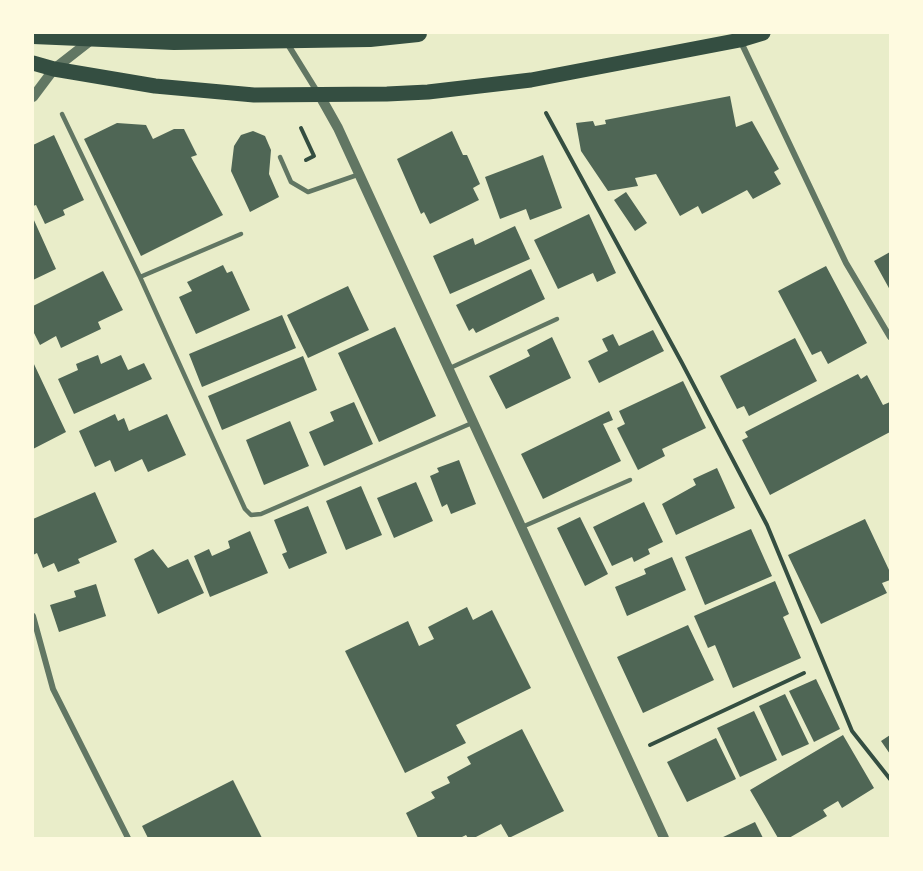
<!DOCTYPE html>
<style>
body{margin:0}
#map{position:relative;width:923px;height:871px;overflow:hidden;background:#e9edc9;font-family:"Public Sans",sans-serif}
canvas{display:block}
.frame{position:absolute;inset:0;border:34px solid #fefae0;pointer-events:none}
</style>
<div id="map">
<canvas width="923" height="871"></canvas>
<div class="frame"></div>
</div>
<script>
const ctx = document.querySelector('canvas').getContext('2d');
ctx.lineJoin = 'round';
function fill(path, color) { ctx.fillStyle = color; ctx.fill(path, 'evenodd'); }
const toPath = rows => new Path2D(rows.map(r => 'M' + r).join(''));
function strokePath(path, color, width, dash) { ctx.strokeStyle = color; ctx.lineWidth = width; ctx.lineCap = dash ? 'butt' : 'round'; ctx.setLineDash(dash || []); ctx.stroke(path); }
fill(toPath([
 [730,96,736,127,752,121,779,169,774,172,781,184,753,199,747,190,702,214,698,206,680,216,656,174,635,178,638,186,608,191,581,151,576,123,593,121,595,126,606,124,605,120],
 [117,123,146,125,153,139,174,129,184,129,197,155,191,157,223,215,141,256,84,139],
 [253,131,265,136,271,150,269,174,279,197,250,212,231,171,234,146,241,135],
 [452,131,463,155,467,155,480,184,473,188,479,200,430,224,424,212,421,214,397,159],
 [54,135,84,200,63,210,65,215,45,224,36,205,33,206,33,145],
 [543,155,562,208,530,220,526,209,500,219,485,177],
 [626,192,647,223,635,231,614,200],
 [589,214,616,273,597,282,593,273,558,289,534,240],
 [33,218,56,269,33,280],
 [515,226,530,259,450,294,433,256,473,238,475,245],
 [890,252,890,290,874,261],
 [223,265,227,273,232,271,250,310,196,334,179,297,192,291,187,282],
 [826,266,867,343,828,364,821,351,812,355,778,291],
 [531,269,545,299,476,333,473,328,469,331,456,305],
 [103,271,123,310,98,322,101,329,61,348,56,336,40,345,33,331,33,306],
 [348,286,369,330,308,358,287,315],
 [282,315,296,348,202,387,189,354],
 [395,327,436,416,379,442,338,353],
 [653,330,664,351,599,383,588,361,608,351,602,339,613,334,619,346],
 [552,337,571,378,506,409,489,376,530,356,527,350],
 [795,338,817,381,749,416,744,406,737,409,720,376],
 [98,355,101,364,121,355,128,370,144,363,152,379,74,414,58,379,78,370,76,364],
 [303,356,317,390,222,430,208,396],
 [33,362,66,432,33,449],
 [858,374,861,379,867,375,883,405,890,402,890,432,770,495,742,440,748,437,745,432],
 [683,381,706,428,662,449,665,456,638,470,617,428,625,424,619,411],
 [354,402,373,444,324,466,309,432,334,421,330,412],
 [609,411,613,420,603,424,621,461,543,499,521,454],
 [115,414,118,421,124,418,129,431,167,414,186,455,148,472,142,459,115,472,110,460,95,467,79,431],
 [290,421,309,466,264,485,246,440],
 [459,460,476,504,451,514,447,504,442,507,430,476,439,472,437,468],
 [717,468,735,508,676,535,662,504,696,485,693,479],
 [416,482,433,521,394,538,377,498],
 [361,486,382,535,346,550,326,501],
 [95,492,117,542,78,559,80,563,58,572,54,563,43,568,37,553,33,555,33,519],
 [644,502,663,542,648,549,650,554,634,562,632,557,612,566,593,527],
 [308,506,327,553,289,569,282,554,287,552,274,520],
 [580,517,608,574,585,586,557,528],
 [865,519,890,572,890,580,882,583,887,593,821,624,788,555],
 [751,529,772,576,705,605,685,557],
 [250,531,268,573,210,597,194,556,209,549,212,556,230,548,228,541],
 [153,549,168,568,188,559,204,593,158,614,134,559],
 [672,557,686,590,627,616,615,587,646,574,644,569],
 [775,581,789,614,783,617,801,658,733,688,715,645,708,648,694,616],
 [96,584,106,616,59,632,50,605,76,597,74,591],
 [467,607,473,620,492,610,531,688,456,725,466,743,405,773,345,651,408,621,419,646,434,639,428,627],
 [688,625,714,680,643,713,617,657],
 [816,679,840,729,814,742,789,691],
 [785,694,809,744,782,756,759,706],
 [754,711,777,760,740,777,717,728],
 [522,729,564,811,509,838,501,824,474,838,468,838,466,835,460,838,418,838,406,813,435,798,431,792,450,783,447,777,471,764,467,757],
 [843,735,874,788,842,808,838,801,823,810,827,816,789,838,778,838,750,790],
 [890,735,890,754,881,741],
 [716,738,736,779,687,802,667,762],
 [233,780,262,838,148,838,142,826],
 [755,822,763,838,721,838]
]), '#4f6655');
strokePath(toPath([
 [546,113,682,363,767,525,852,731,890,779],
 [301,128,314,156,306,160],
 [650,745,804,673]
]), '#344e41', 4);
strokePath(toPath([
 [62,114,140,277,245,509,251,515,261,514,472,423],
 [280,157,291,182,308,192,360,174],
 [140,277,241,234],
 [450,368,557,319],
 [522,527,630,480]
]), '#617663', 4.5);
strokePath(toPath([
 [740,40,846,263,890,337],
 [287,43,318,93],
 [33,616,53,689,128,838]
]), '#617663', 6);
strokePath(toPath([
 [320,96,338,128,664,838],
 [33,97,54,69,95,37]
]), '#617663', 10);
strokePath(toPath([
 [33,63,54,69,155,86,254,95,387,94,428,92,531,80,740,40,763,33]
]), '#344e41', 15);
strokePath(toPath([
 [33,35,174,41,370,38,418,33]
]), '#344e41', 18);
</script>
